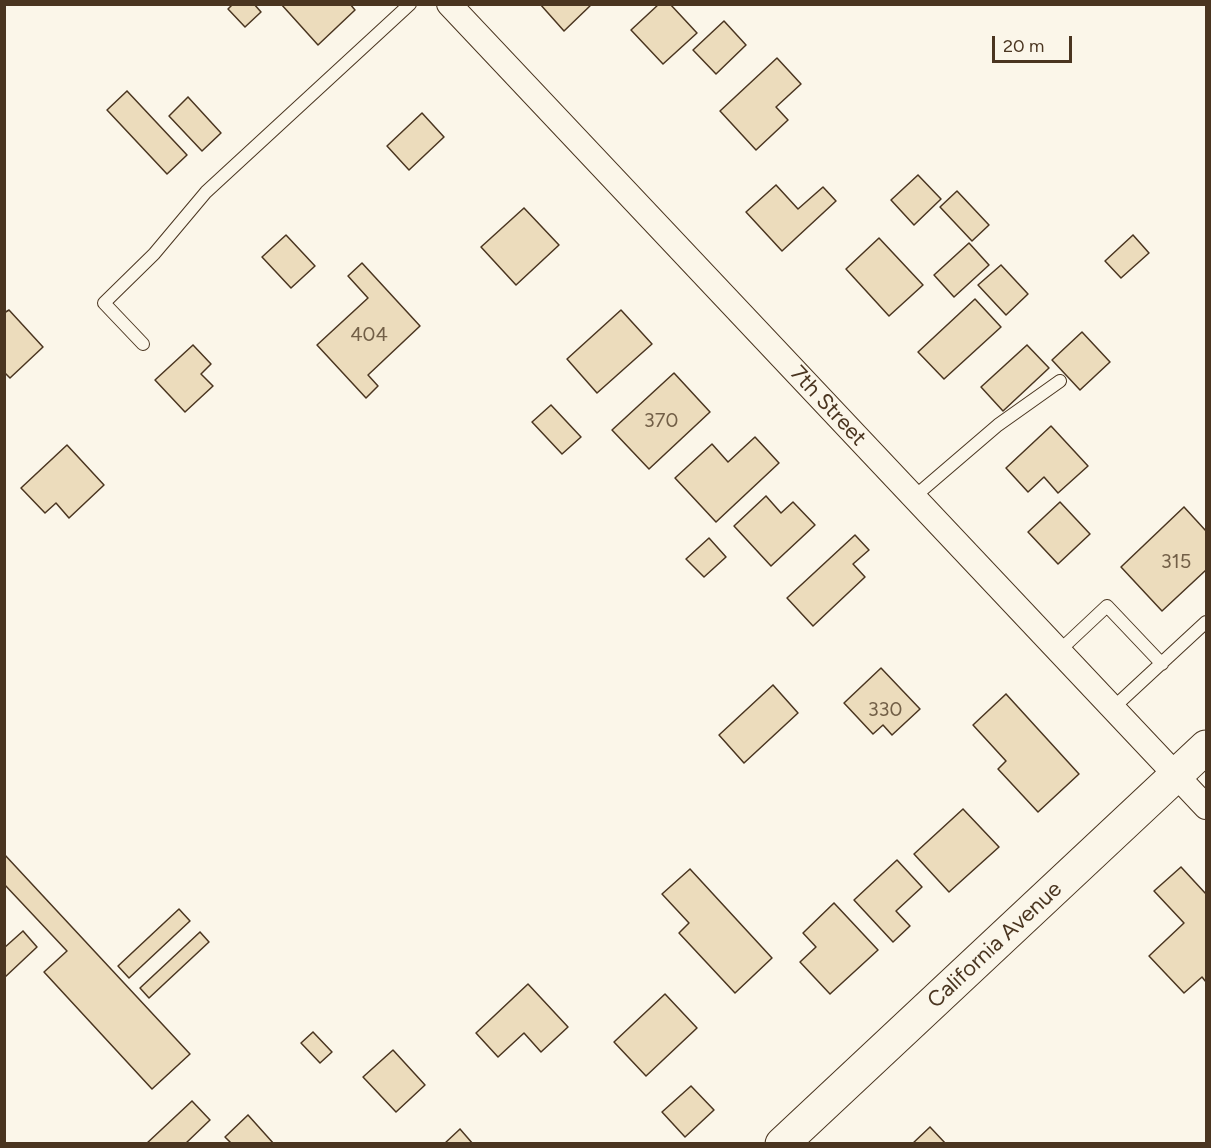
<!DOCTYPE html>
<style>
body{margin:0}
#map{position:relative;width:1211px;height:1148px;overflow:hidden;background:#fbf6e9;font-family:Figtree,sans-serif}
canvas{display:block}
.frame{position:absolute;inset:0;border:6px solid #4a3520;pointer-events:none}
.scale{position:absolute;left:992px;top:36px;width:80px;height:27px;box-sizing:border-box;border:3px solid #4a3520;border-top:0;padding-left:8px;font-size:18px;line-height:21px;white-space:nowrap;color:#4a3520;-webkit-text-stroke:4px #fbf6e9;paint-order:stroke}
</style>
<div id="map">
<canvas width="1211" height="1148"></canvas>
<div class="frame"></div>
<div class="scale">20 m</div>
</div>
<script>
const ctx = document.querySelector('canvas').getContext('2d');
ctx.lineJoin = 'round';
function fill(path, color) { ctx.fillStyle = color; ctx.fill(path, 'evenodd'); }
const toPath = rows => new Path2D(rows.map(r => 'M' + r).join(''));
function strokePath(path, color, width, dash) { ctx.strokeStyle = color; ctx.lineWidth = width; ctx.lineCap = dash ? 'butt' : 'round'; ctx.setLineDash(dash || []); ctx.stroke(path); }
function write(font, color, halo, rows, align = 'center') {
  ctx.font = font + ' Figtree,sans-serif'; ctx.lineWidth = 4.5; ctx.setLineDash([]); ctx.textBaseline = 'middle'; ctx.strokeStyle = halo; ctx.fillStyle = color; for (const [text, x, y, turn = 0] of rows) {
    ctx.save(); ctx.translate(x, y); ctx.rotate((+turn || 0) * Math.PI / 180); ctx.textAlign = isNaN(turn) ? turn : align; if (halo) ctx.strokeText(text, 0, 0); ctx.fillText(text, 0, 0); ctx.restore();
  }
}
const building = toPath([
 [233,4,254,4,261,12,245,27,228,9,233,4],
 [281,4,350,4,355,10,318,45,281,4],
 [540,4,592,4,564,31,540,4],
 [659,4,670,4,697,33,663,64,631,30,659,4],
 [724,21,746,45,716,74,693,50,724,21],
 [777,58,801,84,776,107,788,120,756,150,720,111,777,58],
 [127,91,187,155,167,174,107,110,127,91],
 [188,97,221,133,202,151,169,116,188,97],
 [422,113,444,137,409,170,387,146,422,113],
 [918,175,941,199,914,225,891,200,918,175],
 [776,185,798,209,823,187,836,201,782,251,746,212,776,185],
 [957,191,989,225,972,241,940,207,957,191],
 [524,208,559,245,516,285,481,247,524,208],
 [286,235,315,266,291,288,262,257,286,235],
 [1133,235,1149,253,1121,278,1105,261,1133,235],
 [879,238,923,285,889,316,846,269,879,238],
 [969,243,989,265,954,297,934,275,969,243],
 [362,263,420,326,368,375,378,386,366,398,317,345,368,298,348,276,362,263],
 [1001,265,1028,294,1006,315,978,285,1001,265],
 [975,299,1001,327,944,379,918,352,975,299],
 [9,310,43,347,10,378,4,372,4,313,9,310],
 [621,310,652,344,597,393,567,359,621,310],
 [1082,332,1110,362,1080,390,1052,360,1082,332],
 [193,345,211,364,201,374,213,386,185,412,155,380,193,345],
 [1027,345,1049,368,1003,411,981,387,1027,345],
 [674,373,710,412,649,469,612,430,674,373],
 [551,405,581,437,562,454,532,422,551,405],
 [1051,426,1088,466,1058,493,1044,477,1028,492,1006,468,1051,426],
 [755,437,779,463,716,522,675,478,712,444,728,462,755,437],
 [67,445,104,485,69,518,56,503,45,513,21,488,67,445],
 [766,496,781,513,793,502,815,525,771,566,734,526,766,496],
 [1060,502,1090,534,1058,564,1028,532,1060,502],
 [1184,507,1206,531,1206,570,1162,611,1121,567,1184,507],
 [855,535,869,550,853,564,865,577,813,626,787,598,855,535],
 [709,538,726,557,704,577,686,559,709,538],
 [881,668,920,709,892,735,883,725,873,734,844,703,881,668],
 [773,685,798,713,744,763,719,735,773,685],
 [1006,694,1079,774,1038,812,998,769,1006,761,973,725,1006,694],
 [963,809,999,847,949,892,914,854,963,809],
 [4,854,190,1054,152,1089,44,972,67,951,4,884,4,854],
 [897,860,922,887,896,911,910,926,893,942,854,900,897,860],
 [1181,867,1206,894,1206,982,1202,977,1184,993,1149,956,1184,923,1154,891,1181,867],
 [690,869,772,958,735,993,679,933,689,923,662,894,690,869],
 [834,903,878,950,830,994,800,962,816,947,803,933,834,903],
 [179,909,190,921,129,978,118,966,179,909],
 [23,931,37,947,4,978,4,948,23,931],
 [200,932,209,942,149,998,140,988,200,932],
 [528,984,568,1027,541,1052,524,1033,498,1057,476,1033,528,984],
 [665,994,697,1028,646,1076,614,1042,665,994],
 [313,1032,332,1052,320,1063,301,1043,313,1032],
 [393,1050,425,1085,396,1112,363,1077,393,1050],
 [691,1086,714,1110,685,1137,662,1112,691,1086],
 [192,1101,210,1120,185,1144,146,1144,192,1101],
 [248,1115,274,1144,232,1144,225,1137,248,1115],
 [930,1127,946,1144,912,1144,930,1127],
 [460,1129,473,1144,444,1144,460,1129]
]);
fill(building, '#ecdcbc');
strokePath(building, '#4a3520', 1.5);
const service = toPath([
 [143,344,104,303,154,254,206,192,410,4],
 [914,497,998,425,1060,381],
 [1059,651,1107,606,1162,664],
 [1113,708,1206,622]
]);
const minor = toPath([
 [449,4,1206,807]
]);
const primary = toPath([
 [782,1144,1206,747]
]);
strokePath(service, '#4a3520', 14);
strokePath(minor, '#4a3520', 26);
strokePath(primary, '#4a3520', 35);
strokePath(service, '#fbf6e9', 12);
strokePath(minor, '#fbf6e9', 24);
strokePath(primary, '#fbf6e9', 33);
write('20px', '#725f47', null, [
 ["404",369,335],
 ["370",661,421],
 ["315",1176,562],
 ["330",885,710]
]);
write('22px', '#4a3520', '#fbf6e9', [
 ["7th Street",828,406,47],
 ["California Avenue",995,945,-43]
]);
</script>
